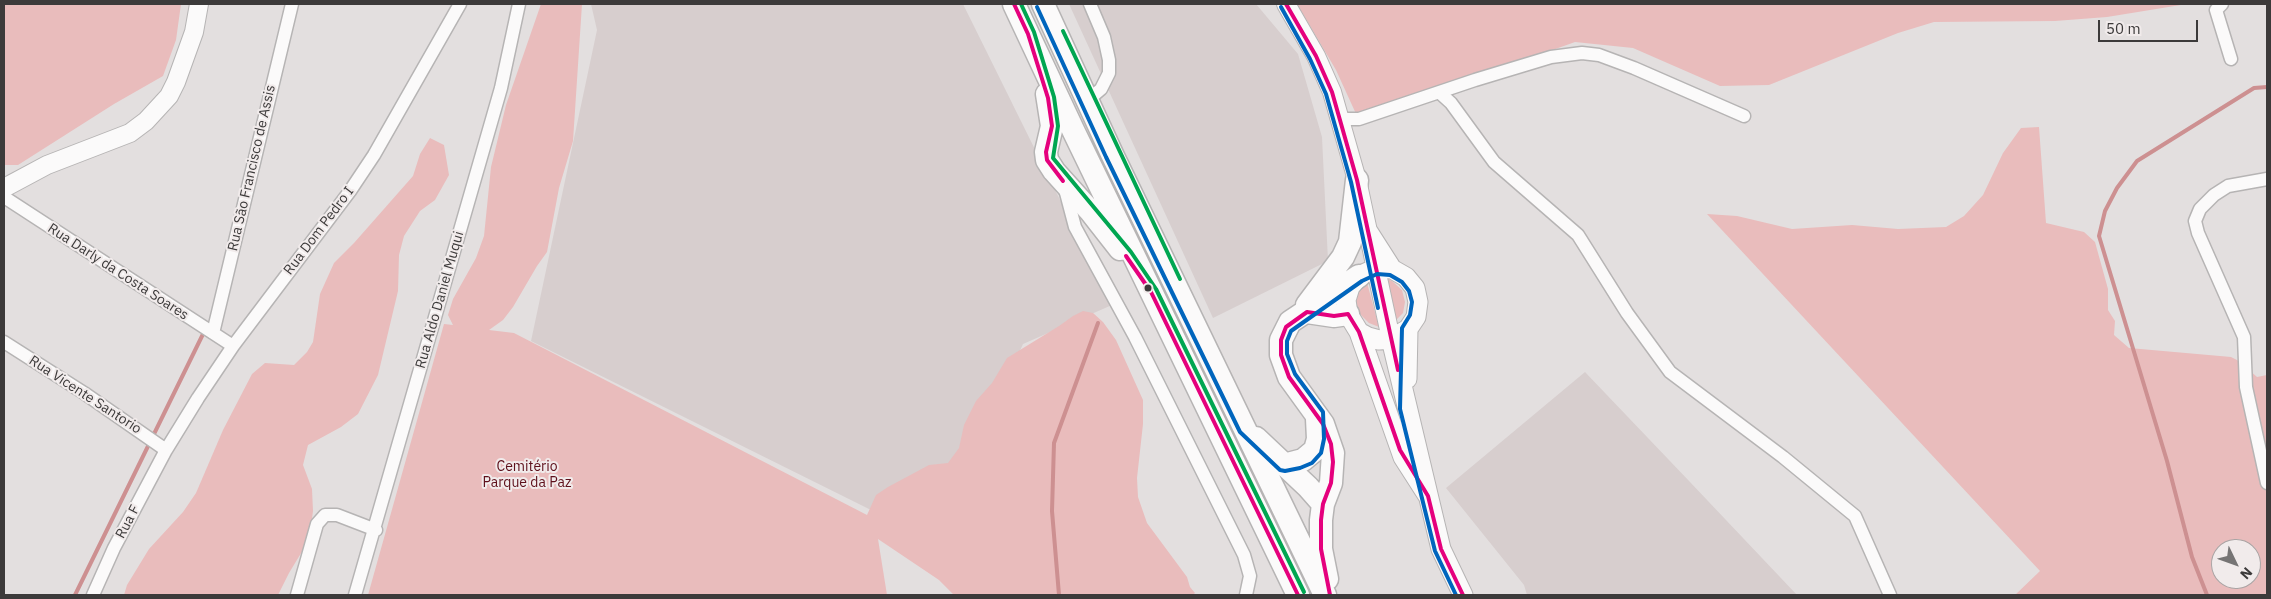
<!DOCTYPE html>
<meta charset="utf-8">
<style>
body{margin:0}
#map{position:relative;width:2271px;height:599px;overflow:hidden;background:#e3dfdf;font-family:"IBM Plex Sans",sans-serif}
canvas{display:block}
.frame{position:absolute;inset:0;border:5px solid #3c3a3a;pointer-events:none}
.north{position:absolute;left:2211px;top:539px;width:50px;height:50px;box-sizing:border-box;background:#f1ebeb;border:1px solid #a9a4a4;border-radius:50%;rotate:132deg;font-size:14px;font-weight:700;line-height:20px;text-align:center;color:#3c3a3a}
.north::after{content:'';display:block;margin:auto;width:18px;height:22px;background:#767474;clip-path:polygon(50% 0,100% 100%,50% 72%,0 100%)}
.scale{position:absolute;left:2098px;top:20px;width:100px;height:22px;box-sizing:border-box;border:2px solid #3c3a3a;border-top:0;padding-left:6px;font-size:15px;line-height:18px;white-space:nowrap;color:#3c3a3a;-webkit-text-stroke:4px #f1ebeb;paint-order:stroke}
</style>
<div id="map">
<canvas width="2271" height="599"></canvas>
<div class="frame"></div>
<div class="north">N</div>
<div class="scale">50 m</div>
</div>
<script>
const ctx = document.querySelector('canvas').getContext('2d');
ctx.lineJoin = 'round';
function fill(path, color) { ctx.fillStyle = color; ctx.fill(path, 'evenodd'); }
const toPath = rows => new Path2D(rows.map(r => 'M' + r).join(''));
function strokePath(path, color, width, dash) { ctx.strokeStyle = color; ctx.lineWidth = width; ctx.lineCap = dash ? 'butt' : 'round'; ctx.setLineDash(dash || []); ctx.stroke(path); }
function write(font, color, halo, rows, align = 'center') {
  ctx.font = font + ' "IBM Plex Sans",sans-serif'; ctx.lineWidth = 4; ctx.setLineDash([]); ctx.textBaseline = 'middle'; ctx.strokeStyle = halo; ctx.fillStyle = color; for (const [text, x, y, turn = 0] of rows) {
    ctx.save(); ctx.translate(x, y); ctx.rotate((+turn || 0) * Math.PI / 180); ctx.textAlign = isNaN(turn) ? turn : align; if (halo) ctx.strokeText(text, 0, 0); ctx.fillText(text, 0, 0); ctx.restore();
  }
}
fill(toPath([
 [591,4,963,4,1112,305,1023,344,958,487,871,510,531,341,597,30],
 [1069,4,1256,4,1298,54,1322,137,1328,261,1213,318],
 [1585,372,1690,482,1797,595,1527,595,1524,585,1446,488]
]), '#d7cece');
fill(toPath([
 [4,4,181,4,176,40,163,76,114,104,18,165,4,165],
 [541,4,582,4,573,141,559,188,547,252,537,266,513,307,503,320,489,330,514,333,867,515,876,495,888,487,929,465,948,463,959,448,964,425,976,401,992,383,1007,358,1059,326,1073,316,1083,311,1093,313,1103,322,1116,340,1143,400,1143,424,1137,478,1138,497,1147,523,1187,577,1190,587,1195,593,1193,595,954,595,939,580,878,539,887,595,368,595,444,324,453,325,448,315,453,299,476,258,484,236,491,167,506,105],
 [1297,4,2187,4,2107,17,2055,21,1934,22,1898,33,1769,85,1720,86,1633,48,1575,42,1365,117,1357,116,1336,70],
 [2039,127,2046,223,2084,232,2095,242,2108,289,2108,310,2115,321,2114,335,2129,348,2231,357,2239,361,2257,377,2267,375,2267,595,2015,595,2040,571,1707,214,1737,216,1792,229,1852,225,1898,229,1946,227,1964,216,1983,195,2003,153,2021,128],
 [2221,549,2251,549,2251,579,2221,579],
 [430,138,444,145,449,175,435,200,420,211,404,236,399,255,398,291,378,375,358,414,341,427,308,445,303,465,312,489,313,511,309,540,289,573,278,595,124,595,127,585,149,549,183,512,196,493,223,430,252,374,265,363,294,365,307,352,313,342,320,294,334,263,354,243,413,176,420,154],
 [1382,276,1392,281,1402,290,1405,302,1403,313,1394,322],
 [1366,279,1379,327,1369,323,1360,314,1355,301,1360,286]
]), '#e9bcbc');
strokePath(toPath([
 [75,595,205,330],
 [1059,595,1052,511,1054,443,1098,323],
 [2207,595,2192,557,2167,461,2099,236,2105,211,2117,188,2137,161,2254,88,2267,87]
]), '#cd9091', 4);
const street = toPath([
 [2222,4,2216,10,2231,59],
 [1440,93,1451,103,1494,162,1578,235,1627,313,1670,372,1783,457,1855,516,1890,595],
 [1088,100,1101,89,1109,73,1109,60,1104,37,1090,4],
 [1339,119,1359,119,1475,80,1551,57,1582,53,1599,55,1634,68,1744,116],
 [2267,179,2228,186,2214,195,2200,209,2195,221,2198,233,2244,337,2246,387,2267,483],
 [1065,189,1075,227,1135,337,1244,555,1250,576,1246,595],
 [4,197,233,346],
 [213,333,292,4],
 [4,342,84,393,166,450],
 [93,595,114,548,166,450,198,398,233,346,350,191,374,155,460,4],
 [297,595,317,524,325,515,337,515,376,530],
 [355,595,501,88,519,4]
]);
const secondary = toPath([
 [1286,4,1316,56,1332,92,1357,180,1391,339],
 [4,188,47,165,130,133,146,121,169,96,176,82,194,32,199,4]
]);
const primary = toPath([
 [1369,233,1392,269],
 [1359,332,1368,337,1379,340,1391,339,1408,329,1416,317,1418,302,1415,288,1406,277,1392,269,1376,268,1359,276,1350,287,1346,300,1348,314,1359,332,1403,457,1428,496],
 [1391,339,1441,549,1463,595],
 [1407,379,1408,329]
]);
const highway = toPath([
 [1014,4,1074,132,1298,595],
 [1043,4,1112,154,1325,595],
 [1047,94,1052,126,1046,152,1047,160,1054,171,1091,212,1120,249],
 [1307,305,1343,257,1350,242,1357,180],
 [1307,312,1334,316,1348,314],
 [1256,438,1308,487,1323,504],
 [1284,465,1303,460,1315,450,1318,439,1317,419],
 [1327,579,1321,549,1321,520,1323,504,1331,483,1333,453,1323,424,1289,377,1281,355,1281,340,1290,322,1359,276]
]);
strokePath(street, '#b6b4b4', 15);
strokePath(secondary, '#b6b4b4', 20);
strokePath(primary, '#b6b4b4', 21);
strokePath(highway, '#b6b4b4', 25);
strokePath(street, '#fbfafa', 12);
strokePath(secondary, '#fbfafa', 18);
strokePath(primary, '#fbfafa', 19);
strokePath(highway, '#fbfafa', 22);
strokePath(toPath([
 [1014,4,1028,34,1048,98,1052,126,1046,152,1047,160,1063,181],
 [1286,4,1316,56,1332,92,1357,180,1398,370],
 [1126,256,1151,292,1298,595],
 [1330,595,1321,549,1321,520,1323,504,1331,483,1333,462,1331,444,1323,424,1289,377,1281,355,1281,340,1286,327,1307,312,1334,316,1348,314,1359,332,1400,450,1428,496,1441,549,1463,595]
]), '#e5007d', 4);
strokePath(toPath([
 [1037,7,1106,157,1240,432,1280,470,1285,471,1300,468,1312,463,1321,453,1324,439,1323,412,1295,374,1287,354,1287,341,1291,331,1362,281,1377,274,1390,275,1402,282,1409,291,1412,302,1410,315,1402,328,1400,409,1435,551,1456,595],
 [1281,7,1310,59,1326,94,1351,182,1378,308]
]), '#0065bd', 4);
strokePath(toPath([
 [1021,4,1034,32,1054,97,1058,126,1053,158,1131,252,1156,289,1304,592],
 [1063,31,1180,279]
]), '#00a651', 4);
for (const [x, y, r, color] of [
 [1148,288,4.5,"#3c3a3a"]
]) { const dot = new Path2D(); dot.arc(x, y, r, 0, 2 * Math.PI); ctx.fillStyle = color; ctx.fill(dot); strokePath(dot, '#f1ebeb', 2); }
write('14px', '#3c3a3a', '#f1ebeb', [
 ["Rua São Francisco de Assis",252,168,-77],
 ["Rua Dom Pedro I",319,231,-53],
 ["Rua Darly da Costa Soares",118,272,33],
 ["Rua Aldo Daniel Muqui",440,300,-74],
 ["Rua Vicente Santorio",85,395,33],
 ["Rua F",128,522,-62]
]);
write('14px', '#5e101b', '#f1ebeb', [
 ["Cemitério",527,467],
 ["Parque da Paz",527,483]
]);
</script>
